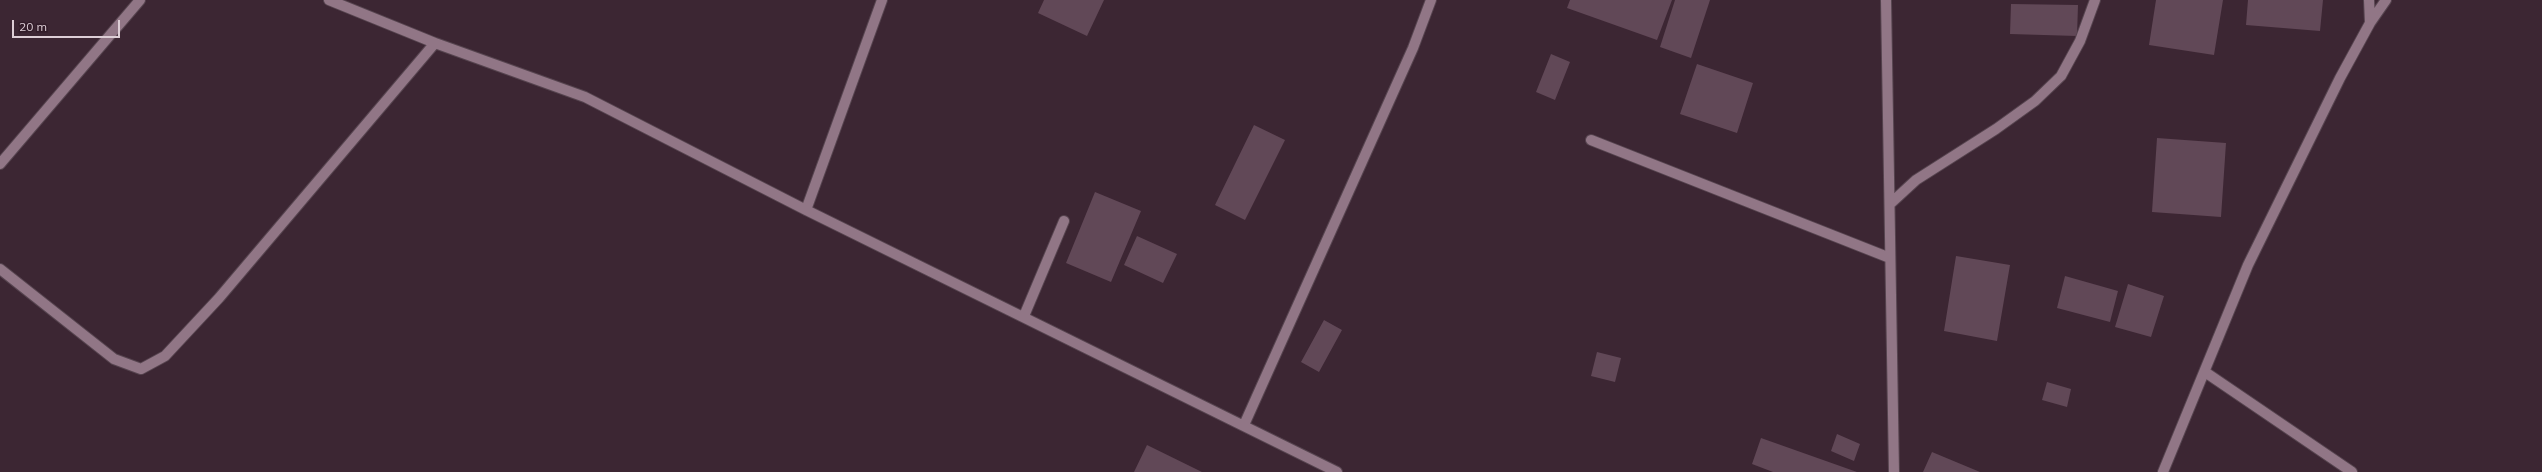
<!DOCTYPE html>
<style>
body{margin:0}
#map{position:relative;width:2542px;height:472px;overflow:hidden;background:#3c2633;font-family:Mulish,sans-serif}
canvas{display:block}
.scale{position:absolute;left:12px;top:20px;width:108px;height:18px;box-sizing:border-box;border:2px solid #ddced6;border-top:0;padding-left:5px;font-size:12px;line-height:14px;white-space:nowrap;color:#ddced6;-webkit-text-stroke:3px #321c29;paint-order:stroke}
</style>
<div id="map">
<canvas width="2542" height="472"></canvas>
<div class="scale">20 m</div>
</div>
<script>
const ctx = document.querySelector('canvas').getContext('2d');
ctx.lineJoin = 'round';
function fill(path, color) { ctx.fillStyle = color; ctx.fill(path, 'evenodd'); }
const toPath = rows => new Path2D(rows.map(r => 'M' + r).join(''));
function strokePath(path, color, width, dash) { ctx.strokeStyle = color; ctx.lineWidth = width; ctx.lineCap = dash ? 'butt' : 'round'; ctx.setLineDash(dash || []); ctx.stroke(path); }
fill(toPath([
 [1044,0,1104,0,1087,36,1038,13],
 [1570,0,1672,0,1657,40,1567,8],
 [1675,0,1710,0,1691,58,1660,47],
 [2156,0,2223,0,2214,55,2149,45],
 [2248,0,2323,0,2320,31,2246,25],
 [2011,4,2078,5,2077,36,2010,34],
 [1551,54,1570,62,1555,100,1536,92],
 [1697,64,1753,83,1737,133,1680,114],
 [1254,125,1285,140,1245,220,1215,205],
 [2157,138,2226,143,2221,217,2152,212],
 [1095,192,1141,211,1111,282,1066,263],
 [1137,236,1177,254,1163,283,1124,265],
 [1956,256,2010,265,1997,341,1944,331],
 [2065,276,2118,291,2110,322,2057,308],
 [2128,284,2164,296,2151,337,2115,327],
 [1324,320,1342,330,1319,372,1301,362],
 [1597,352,1621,358,1615,382,1591,376],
 [2047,382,2071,389,2067,407,2042,400],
 [1837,434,1860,444,1854,461,1831,451],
 [1761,438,1857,472,1773,472,1752,464],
 [1147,445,1202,472,1134,472],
 [1932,452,1980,472,1923,472]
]), '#614857');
const street = toPath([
 [329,0,435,43,585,97,806,210,1337,472],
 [1886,0,1894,472],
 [2369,0,2370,23],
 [1591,140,1890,258],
 [0,164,140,0],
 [1891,203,1916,180,1996,129,2035,101,2061,76,2080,41,2095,0],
 [806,210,882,0],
 [0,269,114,359,141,369,165,356,219,298,435,43],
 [1024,316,1064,221],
 [2205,372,2352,472],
 [1244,425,1413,48,1431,0],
 [2163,472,2248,265,2340,78,2370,23,2386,0]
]);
strokePath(street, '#56444f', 12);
strokePath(street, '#917686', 10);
</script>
